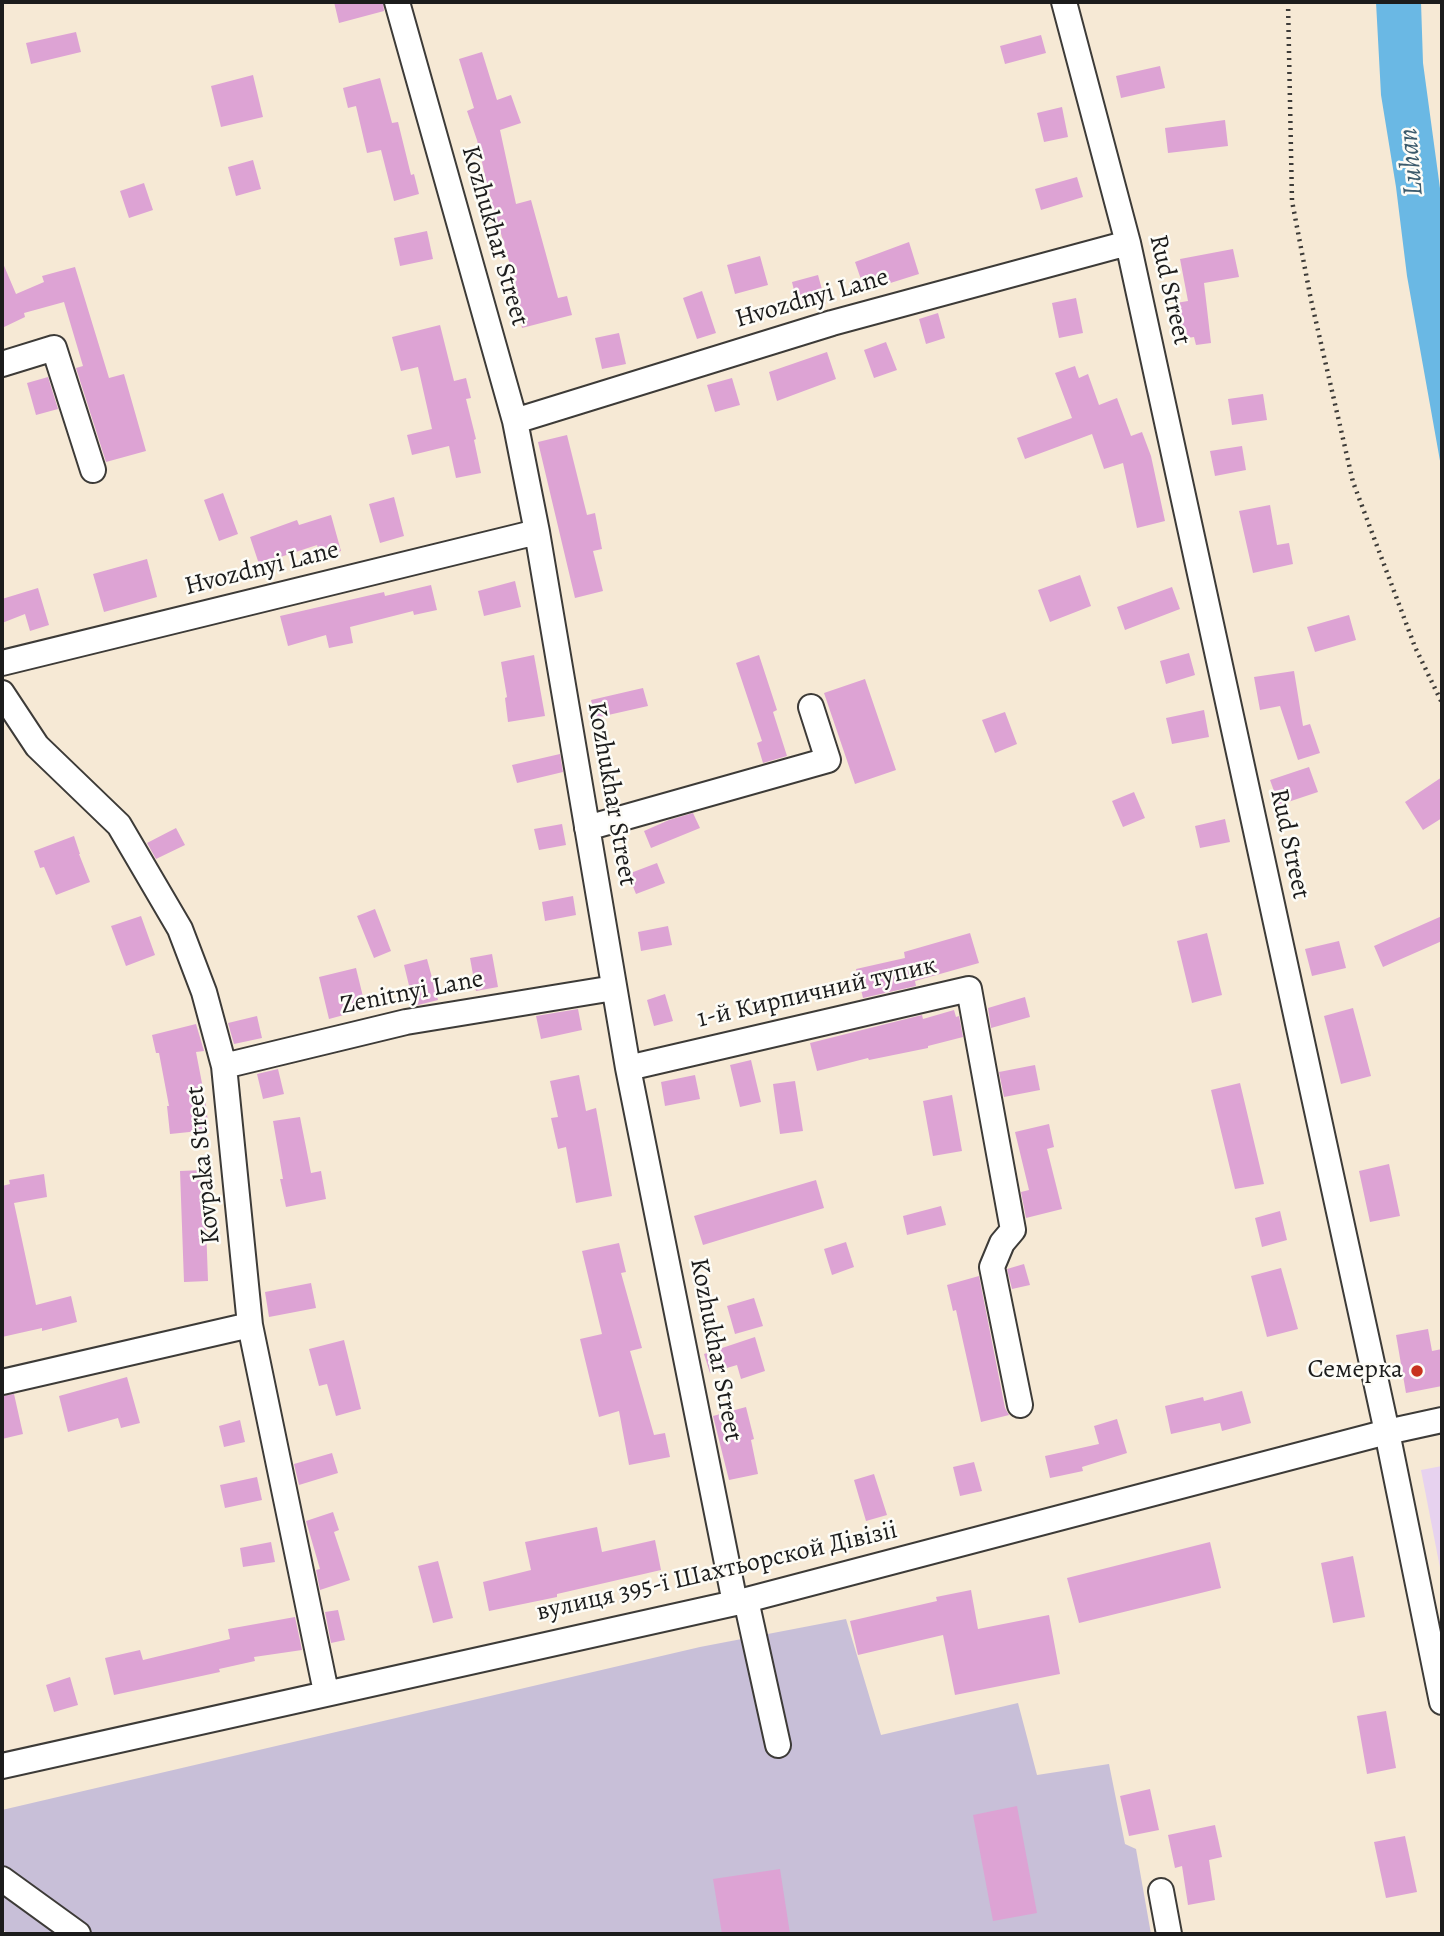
<!DOCTYPE html>
<meta charset="utf-8">
<style>
body{margin:0}
#map{position:relative;width:1444px;height:1936px;overflow:hidden;background:#f6e9d5;font-family:Alegreya,serif}
canvas{display:block}
.frame{position:absolute;inset:0;border:4px solid #1c1c1c;pointer-events:none}
</style>
<div id="map">
<canvas width="1444" height="1936"></canvas>
<div class="frame"></div>
</div>
<script>
const ctx = document.querySelector('canvas').getContext('2d');
ctx.lineJoin = 'round';
function fill(path, color) { ctx.fillStyle = color; ctx.fill(path, 'evenodd'); }
const toPath = rows => new Path2D(rows.map(r => 'M' + r).join(''));
function strokePath(path, color, width, dash) { ctx.strokeStyle = color; ctx.lineWidth = width; ctx.lineCap = dash ? 'butt' : 'round'; ctx.setLineDash(dash || []); ctx.stroke(path); }
function write(font, color, halo, rows, align = 'center') {
  ctx.font = font + ' Alegreya,serif'; ctx.lineWidth = 5; ctx.setLineDash([]); ctx.textBaseline = 'middle'; ctx.strokeStyle = halo; ctx.fillStyle = color; for (const [text, x, y, turn = 0] of rows) {
    ctx.save(); ctx.translate(x, y); ctx.rotate((+turn || 0) * Math.PI / 180); ctx.textAlign = isNaN(turn) ? turn : align; if (halo) ctx.strokeText(text, 0, 0); ctx.fillText(text, 0, 0); ctx.restore();
  }
}
fill(toPath([
 [1442,1466,1442,1578,1421,1470]
]), '#e7d2ef');
fill(toPath([
 [846,1619,881,1735,1018,1703,1037,1775,1109,1764,1125,1844,1136,1849,1151,1934,8,1934,2,1929,2,1810,700,1647]
]), '#c8bfd8');
fill(toPath([
 [1376,2,1421,2,1423,63,1442,203,1442,472,1407,276,1396,187,1381,95]
]), '#6ab8e4');
fill(toPath([
 [334,2,383,2,384,11,339,23],
 [76,32,81,52,31,64,26,43],
 [1041,35,1046,53,1005,64,1000,46],
 [482,52,497,100,511,95,521,123,500,130,516,204,531,200,558,298,567,296,572,315,522,328,517,308,520,308,509,269,511,268,488,189,477,140,467,111,474,108,459,59],
 [1160,66,1165,88,1121,98,1116,76],
 [253,75,263,117,221,127,211,86],
 [380,78,392,123,398,122,411,175,414,174,419,194,394,201,381,150,367,153,356,106,348,108,343,88],
 [1062,107,1068,137,1044,142,1037,113],
 [1225,120,1228,146,1168,153,1165,128],
 [253,160,261,189,236,196,228,167],
 [1077,177,1083,197,1041,210,1035,189],
 [144,183,153,210,129,218,120,191],
 [427,231,433,259,400,266,394,238],
 [909,242,919,274,865,291,855,262],
 [1233,249,1239,277,1204,283,1211,343,1196,345,1194,337,1181,339,1176,303,1188,301,1180,259],
 [760,256,768,285,735,294,727,265],
 [2,261,16,294,44,282,42,276,75,267,109,378,124,374,146,451,106,462,76,368,83,366,64,302,24,313,25,317,2,328],
 [818,275,826,304,799,311,792,282],
 [702,291,716,333,697,339,683,298],
 [1076,298,1083,333,1059,338,1052,303],
 [938,313,945,338,926,344,919,319],
 [440,325,454,381,466,378,471,398,466,399,476,439,474,440,481,473,456,478,449,446,412,455,407,435,432,429,418,367,401,371,392,337],
 [619,333,626,364,602,369,595,338],
 [886,342,897,370,874,378,864,350],
 [827,352,836,379,777,401,769,372],
 [1075,366,1079,378,1088,374,1099,405,1117,398,1131,436,1142,432,1151,456,1165,521,1137,528,1123,463,1104,469,1092,434,1025,459,1017,438,1072,418,1055,373],
 [48,377,58,409,36,415,27,383],
 [732,378,740,405,715,412,707,385],
 [1263,394,1267,420,1232,425,1228,399],
 [567,435,587,515,595,513,602,549,593,551,603,591,575,598,538,442],
 [1242,446,1246,470,1215,476,1210,451],
 [223,493,238,534,219,541,204,500],
 [394,497,404,536,380,543,369,504],
 [1270,505,1277,545,1289,543,1293,564,1253,573,1239,511],
 [331,515,341,551,321,557,317,545,259,564,250,537,297,520,299,525],
 [147,559,157,597,104,612,93,574],
 [1080,575,1091,606,1050,622,1038,590],
 [515,581,521,607,484,616,478,591],
 [431,585,437,610,414,615,413,611,350,627,353,643,329,648,326,635,288,646,280,616,384,592,385,596],
 [1172,587,1180,609,1125,630,1117,607],
 [38,588,49,625,30,631,25,614,2,623,2,599],
 [1349,615,1356,640,1315,652,1307,627],
 [1189,653,1195,675,1166,684,1160,661],
 [534,655,545,716,508,722,505,698,507,697,501,662],
 [759,655,777,710,773,712,787,756,763,763,757,743,762,741,736,663],
 [1294,671,1303,726,1310,724,1320,753,1298,760,1280,706,1260,710,1254,677],
 [865,679,896,770,855,784,824,693],
 [643,688,648,706,595,718,591,700],
 [1204,710,1209,737,1172,744,1166,718],
 [1005,712,1017,744,995,753,982,720],
 [560,754,563,772,517,783,512,765],
 [1309,767,1318,792,1279,805,1270,780],
 [1442,777,1442,818,1423,830,1405,802],
 [1134,792,1145,818,1123,827,1112,801],
 [693,813,700,828,651,848,644,831,669,820],
 [1225,819,1230,842,1200,848,1195,826],
 [562,824,566,845,539,850,534,829],
 [176,828,185,845,156,859,147,843],
 [74,836,80,854,79,854,90,882,56,895,44,867,40,868,34,851],
 [657,863,665,883,636,894,628,874],
 [573,896,576,915,545,921,542,902],
 [375,909,391,951,374,958,357,916],
 [141,916,155,955,126,966,111,926],
 [1442,916,1442,941,1383,967,1374,946],
 [668,926,672,945,641,951,638,932],
 [970,933,979,963,915,981,916,986,863,998,856,969,905,958,904,952],
 [1207,933,1222,995,1192,1003,1177,941],
 [1339,941,1346,968,1312,976,1305,949],
 [492,954,498,987,476,991,470,958],
 [427,959,438,1000,414,1006,404,965],
 [356,968,366,1009,329,1019,319,977],
 [665,994,673,1021,654,1026,647,1000],
 [1025,997,1030,1017,991,1028,988,1008],
 [1353,1008,1371,1076,1341,1084,1324,1016],
 [578,1009,582,1030,541,1039,536,1016],
 [954,1010,956,1017,959,1016,963,1037,928,1046,928,1048,869,1060,868,1058,817,1071,810,1043,922,1015,923,1019],
 [257,1016,262,1038,234,1044,228,1023],
 [196,1024,204,1051,196,1052,205,1099,209,1130,170,1134,167,1106,169,1106,159,1053,156,1053,152,1035],
 [751,1060,761,1102,740,1107,730,1065],
 [1035,1065,1040,1090,1004,1097,999,1072],
 [278,1069,284,1094,263,1099,257,1074],
 [579,1075,586,1111,596,1108,612,1196,576,1203,566,1147,558,1149,551,1118,558,1117,550,1081],
 [695,1075,700,1099,665,1106,661,1082],
 [795,1081,803,1131,780,1134,773,1084],
 [1240,1083,1264,1184,1235,1189,1211,1090],
 [952,1095,962,1151,933,1156,923,1101],
 [300,1117,311,1173,321,1171,326,1199,286,1207,280,1179,283,1179,273,1121],
 [1049,1124,1054,1147,1047,1149,1062,1209,1026,1218,1021,1192,1029,1190,1015,1132],
 [1389,1164,1400,1216,1370,1222,1359,1171],
 [204,1170,208,1281,184,1282,180,1171],
 [44,1174,47,1197,14,1203,36,1305,71,1296,77,1322,42,1331,42,1328,2,1337,2,1186,10,1184,9,1180],
 [816,1180,824,1208,703,1245,694,1216],
 [941,1206,946,1225,907,1235,903,1216],
 [1280,1211,1287,1240,1262,1247,1255,1218],
 [846,1242,854,1267,832,1275,824,1249],
 [619,1243,626,1272,621,1273,642,1348,630,1351,654,1435,665,1433,670,1457,629,1465,619,1411,599,1417,580,1339,602,1334,582,1251],
 [1024,1264,1030,1285,1012,1289,1007,1269],
 [1281,1268,1298,1329,1267,1337,1251,1276],
 [979,1276,1005,1408,1009,1415,981,1422,956,1310,953,1311,947,1285],
 [311,1283,316,1308,269,1317,265,1292],
 [754,1298,763,1326,735,1334,727,1306],
 [1428,1329,1432,1351,1442,1349,1442,1386,1406,1393,1396,1335],
 [755,1337,765,1371,741,1379,737,1365,710,1373,704,1354],
 [344,1340,361,1409,336,1416,327,1384,319,1386,309,1349],
 [127,1377,140,1423,121,1428,118,1418,68,1432,59,1396],
 [1242,1391,1251,1423,1222,1431,1220,1423,1171,1434,1165,1406,1203,1397,1204,1401],
 [14,1394,23,1434,2,1439,2,1396],
 [746,1407,754,1439,751,1440,758,1474,729,1480,713,1416],
 [1117,1419,1127,1453,1082,1467,1083,1471,1050,1478,1045,1456,1099,1444,1094,1426],
 [240,1420,245,1442,224,1447,219,1426],
 [332,1453,338,1473,299,1485,294,1464],
 [974,1462,982,1491,960,1496,953,1467],
 [874,1474,887,1515,866,1521,854,1480],
 [257,1477,262,1500,225,1508,220,1485],
 [333,1512,339,1530,334,1532,350,1580,320,1590,316,1570,320,1569,306,1521],
 [597,1527,602,1552,655,1540,661,1570,557,1594,557,1597,489,1611,483,1582,531,1570,525,1542],
 [271,1542,275,1562,243,1567,240,1548],
 [1210,1542,1221,1588,1079,1623,1067,1578],
 [1353,1556,1365,1617,1333,1623,1321,1563],
 [438,1561,453,1618,433,1623,418,1566],
 [971,1590,978,1629,1049,1615,1060,1674,955,1695,943,1635,858,1655,850,1621,937,1601,936,1597],
 [338,1610,345,1640,331,1643,325,1612],
 [295,1617,302,1650,254,1657,255,1661,219,1669,220,1672,114,1695,105,1658,140,1650,143,1660,230,1639,228,1629],
 [70,1677,78,1705,54,1712,46,1685],
 [1386,1711,1396,1768,1367,1774,1357,1716],
 [1150,1789,1159,1830,1129,1836,1120,1796],
 [1017,1806,1037,1913,993,1921,973,1815],
 [1215,1825,1222,1857,1209,1860,1215,1900,1188,1905,1182,1866,1175,1868,1168,1835],
 [1405,1836,1417,1892,1386,1898,1374,1842],
 [780,1869,790,1934,722,1934,713,1879]
]), '#dda3d4');
const minor = toPath([
 [397,2,515,421,537,532,628,1068,735,1603],
 [1064,2,1128,243,1387,1432,1442,1702],
 [2,364,54,348,93,470],
 [515,421,832,323,1128,243],
 [2,663,537,532],
 [2,693,37,746,119,825,180,929,204,992,224,1066,250,1325,326,1692],
 [587,828,828,760,811,707],
 [224,1066,406,1022,614,988],
 [628,1068,969,989,1013,1230,1002,1243,992,1267,1020,1405],
 [2,1382,250,1325],
 [746,1600,778,1745],
 [2,1766,735,1603,1387,1432,1442,1420],
 [2,1879,78,1934],
 [1161,1891,1169,1934]
]);
strokePath(minor, '#3d3b38', 28);
strokePath(toPath([
 [1288,2,1292,201,1311,300,1353,482,1415,647,1442,703]
]), '#3d3b38', 4.5, [2, 5]);
strokePath(minor, '#fff', 24);
for (const [x, y, r, color] of [
 [1417,1371,7,"#c8321e"]
]) { const dot = new Path2D(); dot.arc(x, y, r, 0, 2 * Math.PI); ctx.fillStyle = color; ctx.fill(dot); strokePath(dot, '#fdfcf7', 2.5); }
write('26px', '#1c1c1c', '#fdfcf7', [
 ["Kozhukhar Street",494,236,74],
 ["Rud Street",1169,290,77],
 ["Hvozdnyi Lane",812,299,-16],
 ["Hvozdnyi Lane",262,569,-14],
 ["Kozhukhar Street",611,794,80],
 ["Rud Street",1289,844,78],
 ["Zenitnyi Lane",412,993,-11],
 ["1-й Кирпичний тупик",817,993,-13],
 ["Kovpaka Street",204,1165,-96],
 ["Kozhukhar Street",715,1350,79],
 ["вулиця 395-ї Шахтьорской Дівізіі",717,1572,-13]
]);
write('26px', '#1c1c1c', '#fdfcf7', [
 ["Семерка",1403,1371]
], 'right');
write('italic 28px', '#3b5a6c', '#fdfcf7', [
 ["Luhan",1412,162,-95]
]);
</script>
